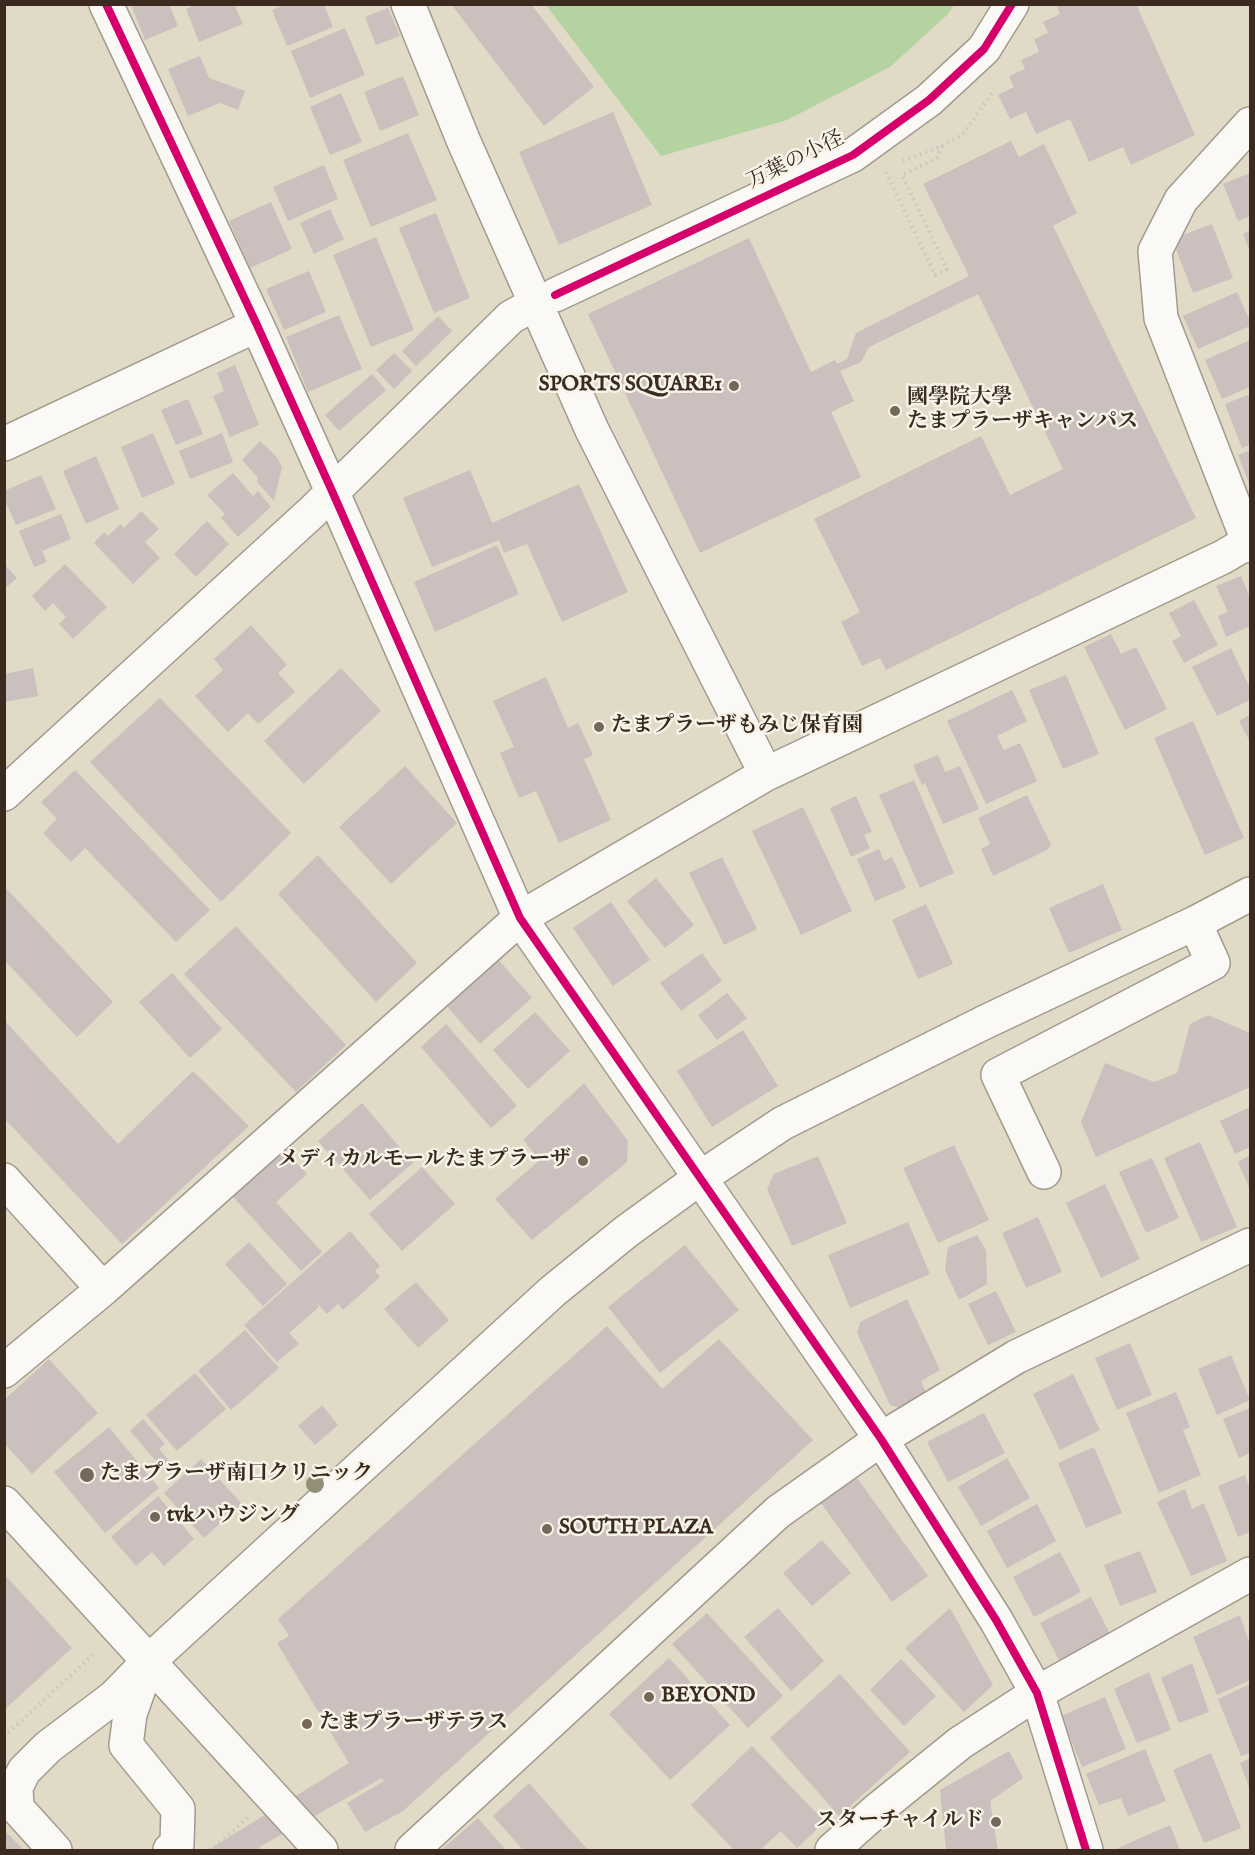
<!DOCTYPE html>
<meta charset="utf-8">
<style>
body{margin:0}
#map{position:relative;width:1255px;height:1855px;overflow:hidden;background:#e0dac6;font-family:"IM FELL English",serif}
canvas{display:block}
.frame{position:absolute;inset:0;border:6px solid #3b2a1e;pointer-events:none}
</style>
<div id="map">
<canvas width="1255" height="1855"></canvas>
<div class="frame"></div>
</div>
<script>
const ctx = document.querySelector('canvas').getContext('2d');
ctx.lineJoin = 'round';
function fill(path, color) { ctx.fillStyle = color; ctx.fill(path, 'evenodd'); }
const toPath = rows => new Path2D(rows.map(r => 'M' + r).join(''));
function strokePath(path, color, width, dash) { ctx.strokeStyle = color; ctx.lineWidth = width; ctx.lineCap = dash ? 'butt' : 'round'; ctx.setLineDash(dash || []); ctx.stroke(path); }
function write(font, color, halo, rows, align = 'center') {
  ctx.font = font + ' "IM FELL English","Noto Serif JP",serif'; ctx.lineWidth = 5; ctx.setLineDash([]); ctx.textBaseline = 'middle'; ctx.strokeStyle = halo; ctx.fillStyle = color; for (const [text, x, y, turn = 0] of rows) {
    ctx.save(); ctx.translate(x, y); ctx.rotate((+turn || 0) * Math.PI / 180); ctx.textAlign = isNaN(turn) ? turn : align; if (halo) ctx.strokeText(text, 0, 0); ctx.fillText(text, 0, 0); ctx.restore();
  }
}
fill(toPath([
 [546,5,954,5,948,14,890,67,787,120,661,156]
]), '#b5d3a1');
fill(toPath([
 [139,4,169,4,178,26,145,40,132,7],
 [197,4,234,4,243,24,199,42,186,9],
 [287,4,324,4,333,27,287,46,272,10],
 [451,4,531,4,594,87,544,126],
 [1056,4,1136,4,1195,135,1131,165,1123,147,1089,162,1070,119,1036,134,1026,112,1010,119,998,95,1014,87,1009,76,1025,69,1021,60,1039,52,1034,39,1048,33,1043,22,1060,14],
 [388,8,400,36,376,45,365,17],
 [345,28,365,75,310,98,291,51],
 [200,56,209,78,245,91,238,110,220,103,188,116,168,69],
 [403,76,419,115,380,131,364,92],
 [341,93,362,142,330,155,310,107],
 [613,112,652,205,559,245,519,152],
 [408,133,437,200,371,227,343,160],
 [1011,141,1019,157,1044,144,1077,213,1053,226,1196,518,886,670,880,658,862,666,841,622,860,612,814,519,981,436,1010,495,1063,469,978,294,869,347,861,362,840,371,854,401,831,412,861,477,700,553,588,314,749,238,811,372,835,360,837,364,847,359,856,333,969,276,923,184],
 [324,165,338,199,288,221,273,187],
 [1250,173,1250,216,1238,221,1223,184],
 [271,202,292,249,250,268,229,221],
 [330,209,344,239,314,254,300,223],
 [436,213,470,298,434,313,399,228],
 [1212,224,1233,278,1193,293,1172,239],
 [1250,230,1250,252,1243,234],
 [376,237,414,330,371,347,333,255],
 [309,271,326,312,284,330,266,289],
 [1237,292,1250,321,1250,326,1198,349,1183,316],
 [339,315,362,369,308,392,286,337],
 [438,316,452,331,416,366,402,351],
 [1250,340,1250,387,1222,399,1205,360],
 [394,353,412,371,394,389,376,370],
 [235,365,259,425,230,437,213,396,224,391,217,373],
 [372,374,386,390,339,431,325,415],
 [1250,394,1250,445,1242,448,1225,404],
 [188,399,203,434,176,445,161,410],
 [153,433,175,484,142,498,121,447],
 [222,433,233,462,190,479,179,451],
 [260,441,276,456,282,467,274,501,257,482,258,478,242,460],
 [1250,450,1250,486,1238,455],
 [96,456,119,509,86,524,63,471],
 [470,470,492,523,579,484,628,592,562,622,527,544,504,553,499,540,432,567,403,498],
 [233,473,253,496,258,491,271,507,238,537,221,518,225,514,207,495],
 [41,475,56,509,16,525,4,498,4,491],
 [141,511,159,529,145,542,160,558,133,584,94,543,104,532,108,536,121,524,124,528],
 [61,514,71,539,42,551,47,562,34,567,19,531],
 [207,521,229,544,196,577,174,554],
 [497,545,519,594,435,632,414,582],
 [4,564,17,578,4,589],
 [65,564,107,607,73,639,59,624,66,617,53,603,45,611,32,596],
 [1241,576,1250,598,1250,626,1226,637,1218,616,1228,612,1216,586],
 [1194,600,1218,645,1184,663,1172,641,1181,636,1169,613],
 [251,625,287,665,278,673,295,692,258,724,248,713,228,732,195,696,223,670,214,659],
 [1111,634,1121,654,1136,647,1167,709,1125,730,1084,647],
 [1231,648,1250,688,1250,700,1217,716,1192,667],
 [33,668,38,696,4,702,4,674],
 [341,668,381,711,304,784,264,741],
 [1066,675,1099,754,1063,769,1029,690],
 [546,677,568,728,578,723,593,755,584,759,611,820,559,843,536,791,519,798,500,753,514,747,493,701],
 [1012,690,1027,721,997,736,1004,750,1020,743,1037,781,986,804,947,721],
 [160,698,291,833,221,902,90,762],
 [1250,715,1250,742,1239,721],
 [1193,721,1244,838,1205,855,1154,738],
 [938,755,945,772,960,766,979,809,943,824,925,783,922,785,913,765],
 [405,766,457,823,391,884,339,827],
 [75,770,210,910,176,942,85,848,71,862,43,833,57,819,41,802],
 [914,780,954,873,920,888,879,795],
 [1027,795,1051,845,1047,850,993,876,981,849,990,844,978,818],
 [856,796,872,832,864,835,870,848,851,857,830,808],
 [803,807,852,911,801,935,752,831],
 [879,849,884,861,892,857,906,888,875,901,857,859],
 [318,855,417,963,376,1002,278,894],
 [722,857,757,929,724,945,689,873],
 [656,878,694,925,665,948,627,901],
 [1103,884,1122,930,1069,953,1049,908],
 [4,886,113,1002,77,1037,4,960],
 [611,902,650,960,613,986,573,928],
 [926,904,953,964,918,979,892,920],
 [236,926,346,1045,296,1092,184,974],
 [702,953,722,981,681,1011,660,983],
 [495,956,532,998,480,1044,443,1002],
 [172,973,222,1029,190,1058,139,1002],
 [727,993,747,1018,717,1040,698,1015],
 [535,1012,570,1051,528,1089,493,1050],
 [1208,1015,1250,1033,1250,1087,1096,1157,1081,1122,1105,1063,1154,1082,1177,1073,1190,1024],
 [4,1020,118,1144,193,1071,249,1126,122,1244,4,1118],
 [446,1024,517,1106,491,1128,421,1047],
 [743,1030,778,1086,712,1127,677,1071],
 [584,1083,628,1141,627,1162,532,1240,495,1199,540,1160,523,1140],
 [362,1103,413,1163,370,1200,318,1141],
 [1250,1107,1250,1147,1235,1154,1220,1121],
 [1200,1142,1237,1227,1201,1242,1164,1158],
 [954,1145,989,1220,938,1243,903,1168],
 [285,1150,307,1174,276,1202,322,1252,301,1271,233,1197],
 [1250,1155,1250,1190,1238,1162],
 [818,1156,847,1223,792,1246,767,1189,774,1174],
 [1152,1158,1179,1218,1146,1233,1119,1172],
 [422,1167,455,1204,402,1251,369,1214],
 [1105,1184,1140,1259,1101,1278,1066,1203],
 [1038,1217,1062,1272,1026,1288,1002,1233],
 [908,1222,930,1274,850,1308,828,1255],
 [350,1231,380,1266,375,1271,380,1277,343,1310,338,1304,327,1314,315,1301,319,1307,289,1333,299,1344,277,1362,244,1325],
 [977,1235,986,1250,987,1284,959,1300,945,1270,948,1247],
 [249,1242,287,1284,263,1306,225,1264],
 [685,1245,739,1310,660,1373,608,1307],
 [416,1282,449,1320,418,1348,384,1309],
 [996,1291,1016,1332,988,1345,968,1304],
 [907,1299,940,1370,921,1381,930,1401,909,1410,890,1405,857,1333,860,1322],
 [607,1326,662,1389,719,1339,813,1440,403,1811,365,1832,347,1803,384,1781,382,1778,254,1850,208,1850,349,1763,277,1643,289,1636,278,1619],
 [245,1330,279,1368,231,1410,198,1371],
 [1130,1343,1152,1395,1117,1410,1095,1358],
 [1231,1355,1250,1400,1217,1415,1198,1369],
 [49,1359,98,1413,32,1474,4,1443,4,1400],
 [195,1373,226,1409,177,1451,146,1415],
 [1073,1374,1100,1430,1060,1450,1033,1394],
 [1176,1392,1190,1427,1183,1430,1201,1475,1159,1493,1126,1413],
 [322,1405,338,1425,315,1445,298,1426],
 [1250,1408,1250,1453,1239,1458,1223,1419],
 [984,1413,1005,1453,948,1482,927,1442],
 [143,1419,165,1444,159,1449,169,1461,162,1468,130,1431],
 [109,1427,159,1488,105,1533,54,1472],
 [1094,1447,1122,1513,1086,1528,1058,1463],
 [1007,1458,1030,1498,981,1526,958,1487],
 [201,1459,242,1504,204,1538,164,1493],
 [1245,1475,1250,1489,1250,1532,1238,1537,1218,1486],
 [857,1478,928,1576,892,1602,821,1503],
 [1185,1489,1192,1509,1204,1503,1227,1561,1191,1576,1157,1502],
 [158,1496,194,1539,164,1566,152,1552,136,1566,111,1537],
 [1037,1504,1056,1541,1007,1568,987,1531],
 [822,1540,851,1573,812,1606,783,1573],
 [1140,1551,1157,1592,1120,1606,1104,1565],
 [1060,1552,1081,1592,1034,1617,1013,1577],
 [4,1574,72,1648,4,1710],
 [1091,1597,1113,1640,1062,1666,1040,1623],
 [778,1608,824,1661,791,1691,744,1637],
 [950,1608,993,1685,964,1712,905,1648],
 [707,1613,783,1696,748,1728,672,1644],
 [1240,1615,1250,1645,1250,1680,1217,1695,1193,1637],
 [669,1658,730,1725,670,1780,609,1714],
 [901,1659,936,1696,904,1726,870,1690],
 [1192,1663,1209,1712,1179,1723,1161,1678],
 [1149,1672,1171,1730,1137,1743,1114,1689],
 [840,1674,910,1752,839,1816,770,1738],
 [1250,1684,1250,1753,1241,1756,1218,1699],
 [1105,1697,1126,1749,1082,1767,1061,1716],
 [752,1746,825,1822,797,1848,781,1831,760,1850,734,1850,691,1805],
 [1145,1749,1166,1801,1128,1816,1121,1798,1099,1805,1086,1774],
 [1009,1751,1023,1778,990,1801,998,1850,946,1850,940,1790],
 [1211,1753,1241,1828,1204,1843,1173,1770],
 [1250,1758,1250,1790,1240,1763],
 [529,1783,588,1850,523,1850,493,1816],
 [478,1818,506,1850,441,1850],
 [1170,1825,1180,1850,1119,1850,1118,1848],
 [4,1830,24,1850,4,1850]
]), '#cbc0bd');
const minor = toPath([
 [106,4,257,325,332,491,520,918,881,1439,996,1620,1037,1693,1086,1850],
 [408,4,464,142,592,430,766,774],
 [1250,124,1181,200,1155,251,1161,318,1250,546],
 [555,295,853,155,929,100,984,49,1012,4],
 [4,444,257,325],
 [4,794,312,512,511,317,535,304],
 [1044,1172,998,1075,1213,963,1195,923],
 [4,1180,103,1289],
 [4,1371,103,1289,520,918,766,774,1223,557,1250,541],
 [4,1503,321,1850],
 [145,1671,130,1714,126,1745,178,1809,177,1844,170,1850],
 [55,1850,17,1808,16,1787,24,1771,48,1747,114,1697,149,1661,553,1291,627,1231,700,1178,783,1123,983,1023,1195,923,1250,894],
 [412,1850,778,1512,881,1439,1016,1357,1250,1245],
 [832,1850,877,1810,960,1743,1037,1693,1250,1574]
]);
strokePath(minor, '#a19b8e', 36);
strokePath(toPath([
 [903,161,942,146,963,134,992,93],
 [886,172,935,275,947,269,902,175,937,158,942,146],
 [4,1737,96,1652],
 [252,1838,259,1850],
 [210,1850,248,1818]
]), '#c8c6c1', 4, [1.5, 4.5]);
strokePath(minor, '#faf9f6', 33);
strokePath(toPath([
 [106,4,257,325,332,491,520,918,881,1439,996,1620,1037,1693,1086,1850],
 [555,295,853,155,929,100,984,49,1012,4]
]), '#d6006c', 8);
ctx.fillStyle = '#919077';
for (const [x, y] of [
 [315,1484]
]) { ctx.beginPath(); ctx.arc(x, y, 9, 0, 2 * Math.PI); ctx.fill(); }
for (const [x, y, r, color] of [
 [734,386,6,"#756859"],
 [895,411,6,"#756859"],
 [599,727,6,"#756859"],
 [583,1161,6,"#756859"],
 [87,1475,8,"#756859"],
 [155,1517,6,"#756859"],
 [547,1529,6,"#756859"],
 [649,1697,6,"#756859"],
 [307,1724,6,"#756859"],
 [996,1822,6,"#756859"]
]) { const dot = new Path2D(); dot.arc(x, y, r, 0, 2 * Math.PI); ctx.fillStyle = color; ctx.fill(dot); strokePath(dot, '#f7f3e8', 2); }
write('21px', '#3b2a1e', '#f7f3e8', [
 ["万葉の小径",796,161,-26]
]);
write('bold 21px', '#3b2a1e', '#f7f3e8', [
 ["SPORTS SQUARE1",722,386,"right"],
 ["國學院大學",907,399],
 ["たまプラーザキャンパス",907,423],
 ["たまプラーザもみじ保育園",611,727],
 ["メディカルモールたまプラーザ",571,1161,"right"],
 ["たまプラーザ南口クリニック",100,1475],
 ["tvkハウジング",167,1517],
 ["SOUTH PLAZA",559,1529],
 ["BEYOND",661,1697],
 ["たまプラーザテラス",319,1724],
 ["スターチャイルド",984,1822,"right"]
], 'left');
</script>
